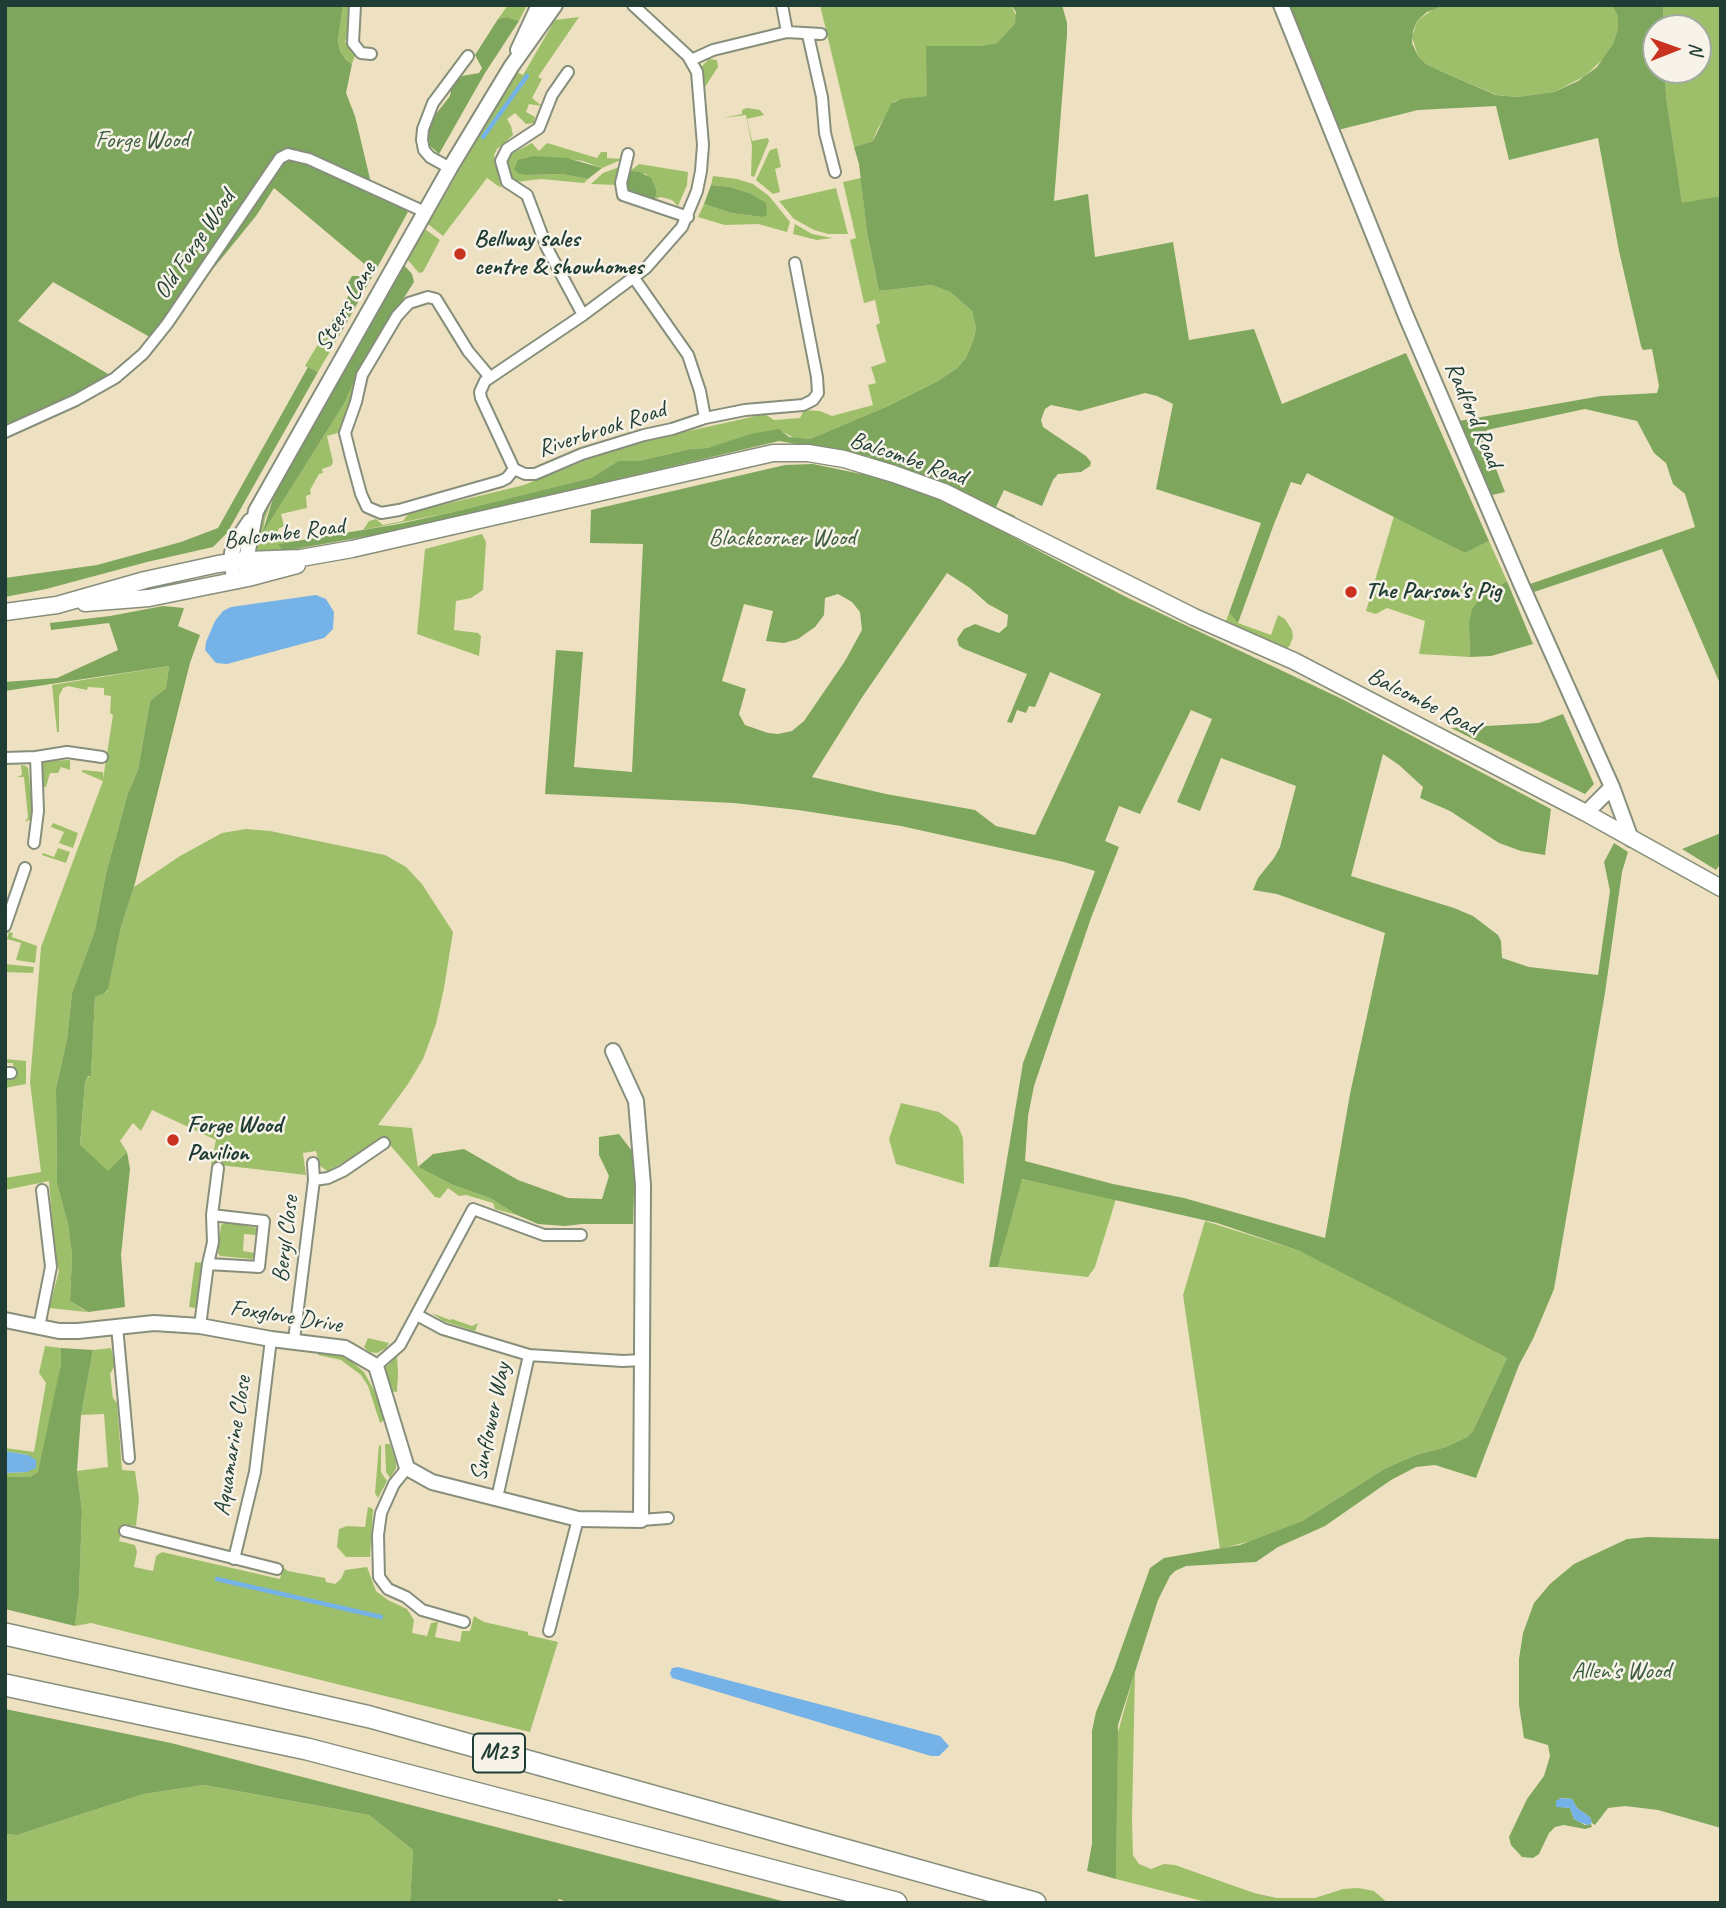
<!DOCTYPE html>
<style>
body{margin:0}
#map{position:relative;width:1726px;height:1908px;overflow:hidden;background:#eee1c2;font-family:Caveat,sans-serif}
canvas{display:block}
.frame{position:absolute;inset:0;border:7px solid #1f3d34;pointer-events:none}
.north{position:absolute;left:1642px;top:14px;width:70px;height:70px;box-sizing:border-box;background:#f7f3e8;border:2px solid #a1aaa0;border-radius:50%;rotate:89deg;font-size:19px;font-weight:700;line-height:28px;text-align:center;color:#1f3d34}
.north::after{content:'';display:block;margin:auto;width:24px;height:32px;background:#c8321e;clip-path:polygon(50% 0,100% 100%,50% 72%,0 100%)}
</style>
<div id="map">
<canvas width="1726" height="1908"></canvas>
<div class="frame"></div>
<div class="north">N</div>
</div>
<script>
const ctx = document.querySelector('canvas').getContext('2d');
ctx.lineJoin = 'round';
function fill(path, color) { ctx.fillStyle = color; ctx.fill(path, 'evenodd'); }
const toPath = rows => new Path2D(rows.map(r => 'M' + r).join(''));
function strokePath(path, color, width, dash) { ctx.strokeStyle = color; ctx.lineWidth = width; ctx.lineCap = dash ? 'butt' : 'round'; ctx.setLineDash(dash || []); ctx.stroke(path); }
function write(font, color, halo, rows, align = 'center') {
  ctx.font = font + ' Caveat,sans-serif'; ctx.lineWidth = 5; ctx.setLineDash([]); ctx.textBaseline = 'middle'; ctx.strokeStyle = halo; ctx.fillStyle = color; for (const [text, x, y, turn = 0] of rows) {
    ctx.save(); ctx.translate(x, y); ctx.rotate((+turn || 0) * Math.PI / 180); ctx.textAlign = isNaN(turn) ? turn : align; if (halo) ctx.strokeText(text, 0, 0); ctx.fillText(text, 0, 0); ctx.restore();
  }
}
fill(toPath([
 [343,5,351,5,350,28,345,42,355,55,352,64,346,60,340,51,338,41],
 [508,5,527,5,519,21,507,17,498,19],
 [820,5,1011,5,1017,17,1015,23,997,43,980,46,927,96,895,101,877,130,873,141,854,147],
 [1446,5,1612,5,1618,15,1618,28,1613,44,1603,59,1585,76,1554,92,1517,97,1497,95,1445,73,1426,64,1418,56,1412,37,1417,21,1432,10],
 [1663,5,1721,5,1721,196,1682,204,1666,96,1665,70,1698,70,1698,28,1664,28],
 [579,17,538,77,542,79,532,98,542,106,529,104,526,112,535,117,534,123,526,124,515,113,507,119,511,126,513,135,497,149,494,155,501,188,487,178,443,236,428,224,516,72,523,75,555,20],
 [709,59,717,60,718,67,705,87,702,66],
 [747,108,760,110,764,115,747,119,752,141,768,138,769,141,754,177,751,176,752,146,746,115,723,118,742,114,742,110],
 [532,143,539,151,547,143,597,158,601,152,607,152,607,158,623,159,602,168,583,161,551,157,527,175,562,174,588,179,584,183,541,179,516,182,511,178,507,167,508,159,513,153],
 [777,148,781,167,775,169,780,192,773,194,756,180,770,150],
 [639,164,688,172,687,185,678,206,672,200,661,197,655,199,657,190,646,174,630,171],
 [622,166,617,185,591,184,603,173],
 [713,176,737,179,753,184,769,196,790,222,787,232,758,224,725,225,698,217,704,204,731,213,762,217,749,193,730,187,711,185],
 [861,178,867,233,879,291,932,285,950,292,972,311,976,328,974,338,966,358,957,368,938,381,888,406,810,439,794,438,783,432,708,448,690,449,639,461,618,461,591,478,449,513,363,530,369,521,376,519,383,525,403,521,409,513,524,485,606,452,644,441,765,414,774,420,800,418,804,410,820,411,832,416,873,405,868,385,876,383,871,367,886,362,876,325,880,323,875,300,864,303,850,240,856,238,843,182],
 [836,188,848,234,828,234,814,230,794,219,779,201],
 [795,224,812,234,832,238,817,240,793,234],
 [425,229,440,240,423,272,419,273,407,259],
 [330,324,342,331,318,372,305,366],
 [357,371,353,397,340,427,341,432,327,436,333,462,331,466,322,469,323,473,319,474,310,490,311,494,306,496,307,508,281,514,284,526,278,529,279,536,284,536,290,542,278,544,282,550,257,550,255,548,261,518,276,489,265,519,263,532,344,404],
 [1394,516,1465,553,1489,541,1507,581,1481,597,1469,623,1470,657,1419,654,1425,621,1387,608,1376,614,1366,611],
 [482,534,486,542,483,590,471,598,456,601,454,630,478,633,481,636,479,656,417,634,425,549],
 [1229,613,1238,623,1271,635,1278,615,1285,619,1292,630,1293,637,1290,645,1287,649,1226,621],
 [169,666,166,688,150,701,138,770,128,793,106,873,95,930,72,993,67,1039,56,1088,57,1184,68,1224,72,1255,70,1301,87,1312,49,1308,59,1271,55,1254,49,1181,5,1190,5,1178,41,1172,30,1082,41,947,103,781,82,772,82,770,103,772,103,779,113,715,110,713,111,696,104,695,104,688,88,687,87,690,68,686,63,688,59,696,59,732,57,732,52,685],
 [70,760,70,770,61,767,58,773,50,773,46,787,43,787,43,763,46,761],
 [21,765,26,766,28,768,33,812,31,819,25,822,28,817,24,777,17,777,22,775],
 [53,823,78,833,73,848,59,843,64,832,51,827],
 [246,829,270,831,385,855,406,867,422,884,453,932,444,988,436,1024,423,1059,408,1084,378,1125,412,1128,418,1167,453,1185,490,1198,517,1215,495,1209,493,1203,466,1195,459,1196,448,1188,440,1198,435,1197,383,1137,357,1156,327,1171,319,1165,316,1151,303,1153,306,1175,211,1164,216,1140,152,1110,141,1131,133,1123,120,1141,127,1152,108,1172,80,1146,85,1082,87,1078,91,1075,95,997,107,992,121,927,134,887,180,856,222,833],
 [58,848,70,852,66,863,42,855,43,853,54,857],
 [9,932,13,933,12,937,37,946,35,963,16,960,21,943,7,939],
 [5,964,34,967,33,973,5,972],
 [5,1059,26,1061,26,1084,5,1088,5,1079,14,1078,13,1063,5,1063],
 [901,1103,939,1112,958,1126,963,1138,964,1184,896,1164,889,1139],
 [1021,1179,1116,1199,1095,1267,1088,1277,998,1267],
 [1205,1221,1310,1254,1507,1358,1473,1431,1467,1437,1446,1447,1416,1455,1386,1468,1302,1521,1251,1541,1220,1549,1183,1295],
 [226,1222,257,1228,257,1235,244,1234,243,1251,255,1253,252,1259,220,1256,218,1253,221,1225],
 [195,1262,202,1263,196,1308,189,1307],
 [432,1313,450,1320,452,1319,472,1326,478,1323,475,1331,443,1321],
 [368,1338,389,1343,386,1348,377,1353,369,1352,364,1347],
 [45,1346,61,1348,61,1364,42,1462,38,1472,30,1477,5,1477,5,1473,27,1472,28,1455,5,1451,5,1448,34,1452,46,1383,39,1373],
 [111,1348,115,1365,110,1374,113,1398,117,1403,122,1470,135,1471,139,1499,136,1526,123,1524,119,1541,135,1545,137,1552,134,1567,153,1571,156,1556,162,1552,280,1579,284,1563,284,1568,288,1571,325,1578,326,1582,335,1584,341,1579,345,1570,367,1567,376,1591,388,1600,407,1609,414,1620,412,1633,427,1636,431,1623,438,1622,435,1637,460,1642,462,1631,470,1631,474,1616,484,1622,528,1632,528,1635,558,1642,530,1732,91,1623,75,1626,79,1594,82,1511,77,1471,108,1467,104,1414,81,1415,93,1350],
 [320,1350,344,1355,364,1372,377,1396,384,1420,380,1423,368,1386,361,1375,341,1360,318,1355],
 [397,1356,398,1374,397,1392,389,1391,384,1369],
 [385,1444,390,1444,396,1462,396,1468,390,1478,386,1472],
 [379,1445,381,1446,381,1472,387,1481,378,1498,375,1493],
 [368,1507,373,1509,370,1557,346,1557,337,1547,339,1529,347,1526,365,1527],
 [1135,1671,1132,1821,1133,1855,1139,1864,1151,1869,1164,1864,1175,1865,1254,1893,1277,1898,1315,1898,1343,1889,1358,1888,1374,1891,1388,1903,1210,1903,1116,1879,1117,1736],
 [204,1785,369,1815,413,1850,410,1903,5,1903,5,1834,17,1835,144,1794]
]), '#9ebf69');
fill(toPath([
 [5,5,343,5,338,41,340,51,346,60,352,64,346,93,355,116,371,183,410,200,404,209,408,212,342,331,330,324,351,292,348,283,352,276,362,276,368,267,274,188,256,216,155,340,53,282,18,321,115,378,5,432],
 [1011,5,1062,5,1067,23,1067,35,1054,201,1088,194,1095,257,1173,242,1189,340,1254,329,1282,404,1406,353,1489,541,1465,553,1307,473,1301,485,1291,482,1274,524,1238,623,1229,613,1261,523,1156,489,1173,404,1157,396,1145,393,1080,411,1051,405,1045,409,1041,420,1043,427,1086,456,1091,462,1090,466,1081,472,1058,474,1053,480,1042,506,1004,490,996,507,1015,516,1009,535,1126,597,1342,699,1551,809,1545,855,1521,851,1499,843,1450,811,1420,798,1423,787,1399,765,1383,754,1351,876,1454,908,1473,916,1498,935,1501,941,1502,958,1529,967,1598,975,1610,891,1604,862,1614,843,1628,852,1622,872,1605,993,1554,1289,1533,1339,1519,1365,1476,1478,1435,1465,1416,1467,1391,1480,1325,1526,1278,1547,1256,1562,1186,1566,1175,1571,1170,1576,1158,1600,1118,1725,1116,1879,1087,1871,1092,1844,1092,1731,1096,1712,1114,1669,1150,1568,1164,1558,1240,1545,1302,1521,1386,1468,1416,1455,1446,1447,1467,1437,1473,1431,1507,1358,1300,1251,1217,1223,1022,1179,998,1267,989,1267,1023,1063,1095,871,1064,862,901,826,798,810,734,803,545,794,556,650,583,652,574,767,632,772,643,544,590,543,591,510,785,465,813,464,861,474,871,457,779,441,413,528,290,550,282,550,278,544,399,524,449,513,591,478,618,461,639,461,690,449,708,448,751,434,779,429,789,437,810,439,888,406,938,381,957,368,966,358,974,338,976,328,972,311,950,292,932,285,879,291,867,233,859,164,854,147,873,141,891,104,901,99,927,96,926,46,980,46,997,43,1015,23,1016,12],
 [947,573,970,588,988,604,1008,615,1007,626,999,633,975,624,964,629,957,639,959,646,964,649,1027,674,1007,722,1012,723,1017,710,1026,713,1029,706,1035,707,1050,672,1101,694,1035,835,996,826,975,810,886,794,812,777,861,699],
 [838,594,852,602,860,612,862,630,845,661,804,721,792,731,778,734,768,733,745,725,739,714,746,689,722,681,744,604,773,611,766,641,784,643,798,639,815,627,824,615,825,598],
 [1191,710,1212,719,1177,802,1200,811,1221,758,1296,786,1280,847,1274,858,1258,878,1253,890,1277,894,1385,933,1350,1094,1325,1238,1184,1198,1113,1184,1025,1161,1028,1116,1034,1086,1091,918,1119,847,1105,841,1119,806,1140,814],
 [1290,5,1446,5,1427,12,1417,21,1413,31,1412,43,1418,56,1426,64,1445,73,1496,95,1517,97,1554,92,1578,81,1597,67,1613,44,1618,28,1618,16,1612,5,1663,5,1664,28,1656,28,1656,70,1665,70,1666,96,1682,203,1721,196,1721,686,1662,549,1534,592,1530,584,1695,527,1685,494,1673,484,1666,463,1654,453,1637,421,1585,409,1487,430,1484,438,1505,492,1492,495,1459,421,1601,396,1657,393,1659,386,1652,349,1643,350,1641,346,1619,251,1598,138,1509,160,1496,106,1418,110,1338,130],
 [507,17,519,21,485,73,439,154,430,146,428,133,432,119,450,96,452,84,462,76,479,73,482,68,475,55,498,19],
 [534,156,567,158,602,168,588,179,562,174,527,175,518,173,514,169,518,160],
 [630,171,640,172,651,178,657,191,655,199,649,199,627,193,626,184],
 [711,185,730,187,749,193,766,203,767,215,762,217,731,213,704,204],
 [404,265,412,274,414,282,360,367,344,404,262,534,276,489],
 [308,367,318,372,227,533,213,547,147,562,46,589,5,597,5,578,97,565,181,542,218,528],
 [1507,581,1533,644,1491,656,1470,657,1469,623,1472,609,1481,597],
 [163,606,184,608,178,626,200,635,190,663,134,887,121,927,108,989,105,993,95,997,91,1076,88,1076,85,1082,80,1145,108,1171,127,1152,130,1169,121,1255,125,1307,88,1312,70,1301,72,1255,68,1224,57,1184,56,1088,67,1039,72,993,95,930,106,873,128,793,138,770,150,701,166,688,169,666,5,691,5,682,57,678,118,650,109,623,51,630,50,623,110,616],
 [1563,714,1594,784,1585,794,1451,728,1539,723],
 [1721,833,1721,863,1716,870,1682,849],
 [619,1134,635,1155,633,1224,582,1224,565,1226,538,1224,517,1215,490,1198,453,1185,418,1167,433,1154,464,1149,518,1180,568,1198,602,1199,609,1176,599,1155,599,1137],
 [61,1348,93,1350,81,1415,77,1471,82,1511,79,1594,75,1626,5,1609,5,1477,30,1477,38,1472,61,1364],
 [1648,1537,1721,1539,1721,1828,1658,1810,1625,1806,1608,1808,1595,1825,1592,1823,1590,1817,1577,1808,1572,1799,1563,1798,1559,1799,1560,1807,1570,1808,1574,1819,1585,1825,1591,1824,1592,1827,1585,1829,1564,1825,1555,1827,1549,1833,1539,1854,1533,1858,1522,1857,1511,1845,1509,1837,1527,1799,1544,1776,1550,1756,1548,1745,1524,1738,1519,1705,1519,1659,1523,1633,1534,1603,1550,1584,1574,1564,1627,1539],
 [5,1709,171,1743,790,1903,569,1903,559,1899,557,1903,410,1903,413,1850,369,1815,204,1785,144,1794,17,1835,5,1834]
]), '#7ea65d');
fill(toPath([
 [316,595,326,599,334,612,333,629,324,638,227,664,216,663,205,650,206,642,215,621,223,611,231,607],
 [5,1451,28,1455,36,1460,36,1468,27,1472,5,1473],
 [678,1667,940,1736,949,1746,939,1756,931,1756,672,1678,670,1673,672,1668],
 [1561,1798,1572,1799,1577,1808,1590,1817,1592,1823,1588,1825,1579,1822,1574,1819,1570,1808,1556,1807,1556,1801]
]), '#74b2e7');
strokePath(toPath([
 [483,137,527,76],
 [217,1579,381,1617]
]), '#74b2e7', 4.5);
const minor = toPath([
 [355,5,353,43,361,53,371,54],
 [782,5,787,32],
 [808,35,822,97,825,133,835,172],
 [691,60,713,50,787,32,821,34],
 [568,72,552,95,539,128,507,149,501,161,507,182,527,195,547,248,583,315],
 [628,154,621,183,623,195,688,217],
 [450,168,430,157,424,150,422,140,423,129,433,103,468,56],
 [634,278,688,355,700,391,705,418],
 [489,376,468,351,436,299,428,297,409,303,397,316,362,375,356,402,345,433,351,457,361,494,367,507,381,513,399,510,501,481,507,478,514,469],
 [5,432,76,400,115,378,143,354,167,324,280,158,288,154,309,159,425,212],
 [514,469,481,398,480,392,485,381,583,315,646,268,682,227,697,191,701,171,703,145,697,72,688,56,633,5],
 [514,469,525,474,535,474,582,454,644,435,672,429,705,418,745,410,803,405,813,400,818,393,817,377,795,263],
 [36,757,67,752,102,757],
 [5,758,36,757,38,811,34,843],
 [5,926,25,868],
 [5,1073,11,1073],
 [313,1163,314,1180],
 [208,1264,259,1267,264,1221,212,1215],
 [417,1315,443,1329,529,1355,623,1361,642,1360],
 [117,1326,129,1458],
 [200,1326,208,1264,213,1242,212,1215,218,1168],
 [39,1327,51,1267,42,1190],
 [294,1340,314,1180,328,1178,343,1171,384,1143],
 [376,1366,400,1345,473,1209,544,1235,581,1235],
 [407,1468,394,1484,381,1513,378,1535,379,1577,388,1589,406,1597,422,1610,464,1622],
 [497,1498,529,1355],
 [641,1520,668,1518],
 [125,1531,277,1569],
 [234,1559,255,1472,271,1339],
 [549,1631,578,1519]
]);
const tertiary = toPath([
 [1281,5,1406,316,1521,584,1612,787,1631,839],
 [518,50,539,5],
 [248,578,246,560,256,511,450,168,511,67,555,5],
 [235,581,231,562,232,553,235,543,250,521],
 [1586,813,1612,787],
 [5,1320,59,1331,78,1331,154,1323,200,1326,271,1339,345,1348,376,1366,407,1468,432,1482,578,1519,641,1520,643,1185,636,1101,613,1051]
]);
const secondary = toPath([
 [85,603,149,598,248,578,297,565],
 [5,612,57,605,145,580,218,564,246,560,301,558,352,549,773,453,808,453,844,459,894,474,944,492,1194,617,1294,661,1586,813,1721,888]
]);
const motorway = toPath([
 [5,1634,370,1717,1035,1903],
 [5,1685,307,1749,896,1903]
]);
strokePath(minor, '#868f7b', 14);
strokePath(tertiary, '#868f7b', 18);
strokePath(secondary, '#868f7b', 19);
strokePath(motorway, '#868f7b', 24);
strokePath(minor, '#fff', 10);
strokePath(tertiary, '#fff', 14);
strokePath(secondary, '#fff', 16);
strokePath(motorway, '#fff', 21);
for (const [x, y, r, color] of [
 [460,254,7,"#c8321e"],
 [1351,592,7,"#c8321e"],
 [173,1140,7,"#c8321e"]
]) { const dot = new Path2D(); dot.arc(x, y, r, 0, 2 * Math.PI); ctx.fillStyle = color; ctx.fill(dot); strokePath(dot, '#f7f3e8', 2.5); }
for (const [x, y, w] of [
 [499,1753,52]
]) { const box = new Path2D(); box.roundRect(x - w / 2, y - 19.5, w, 39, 5); ctx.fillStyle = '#f7f3e8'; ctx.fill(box); strokePath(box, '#1f3d34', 2); }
write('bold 23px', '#1f3d34', null, [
 ["M23",499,1753]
]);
write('24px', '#3f5e41', '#f7f3e8', [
 ["Forge Wood",142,141],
 ["Blackcorner Wood",782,539],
 ["Allen's Wood",1621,1672]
]);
write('bold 24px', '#1f3d34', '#f7f3e8', [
 ["Bellway sales",474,240],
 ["centre & showhomes",474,268],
 ["The Parson's Pig",1365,592],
 ["Forge Wood",187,1126],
 ["Pavilion",187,1154]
], 'left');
write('24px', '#1f3d34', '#f7f3e8', [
 ["Old Forge Wood",195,245,-56],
 ["Steers Lane",346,307,-60],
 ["Radford Road",1473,415,67],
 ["Riverbrook Road",602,430,-18],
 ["Balcombe Road",908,459,19],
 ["Balcombe Road",284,534,-7],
 ["Balcombe Road",1423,702,27],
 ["Beryl Close",286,1239,-83],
 ["Foxglove Drive",286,1317,9],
 ["Sunflower Way",491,1422,-78],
 ["Aquamarine Close",233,1446,-81]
]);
</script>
